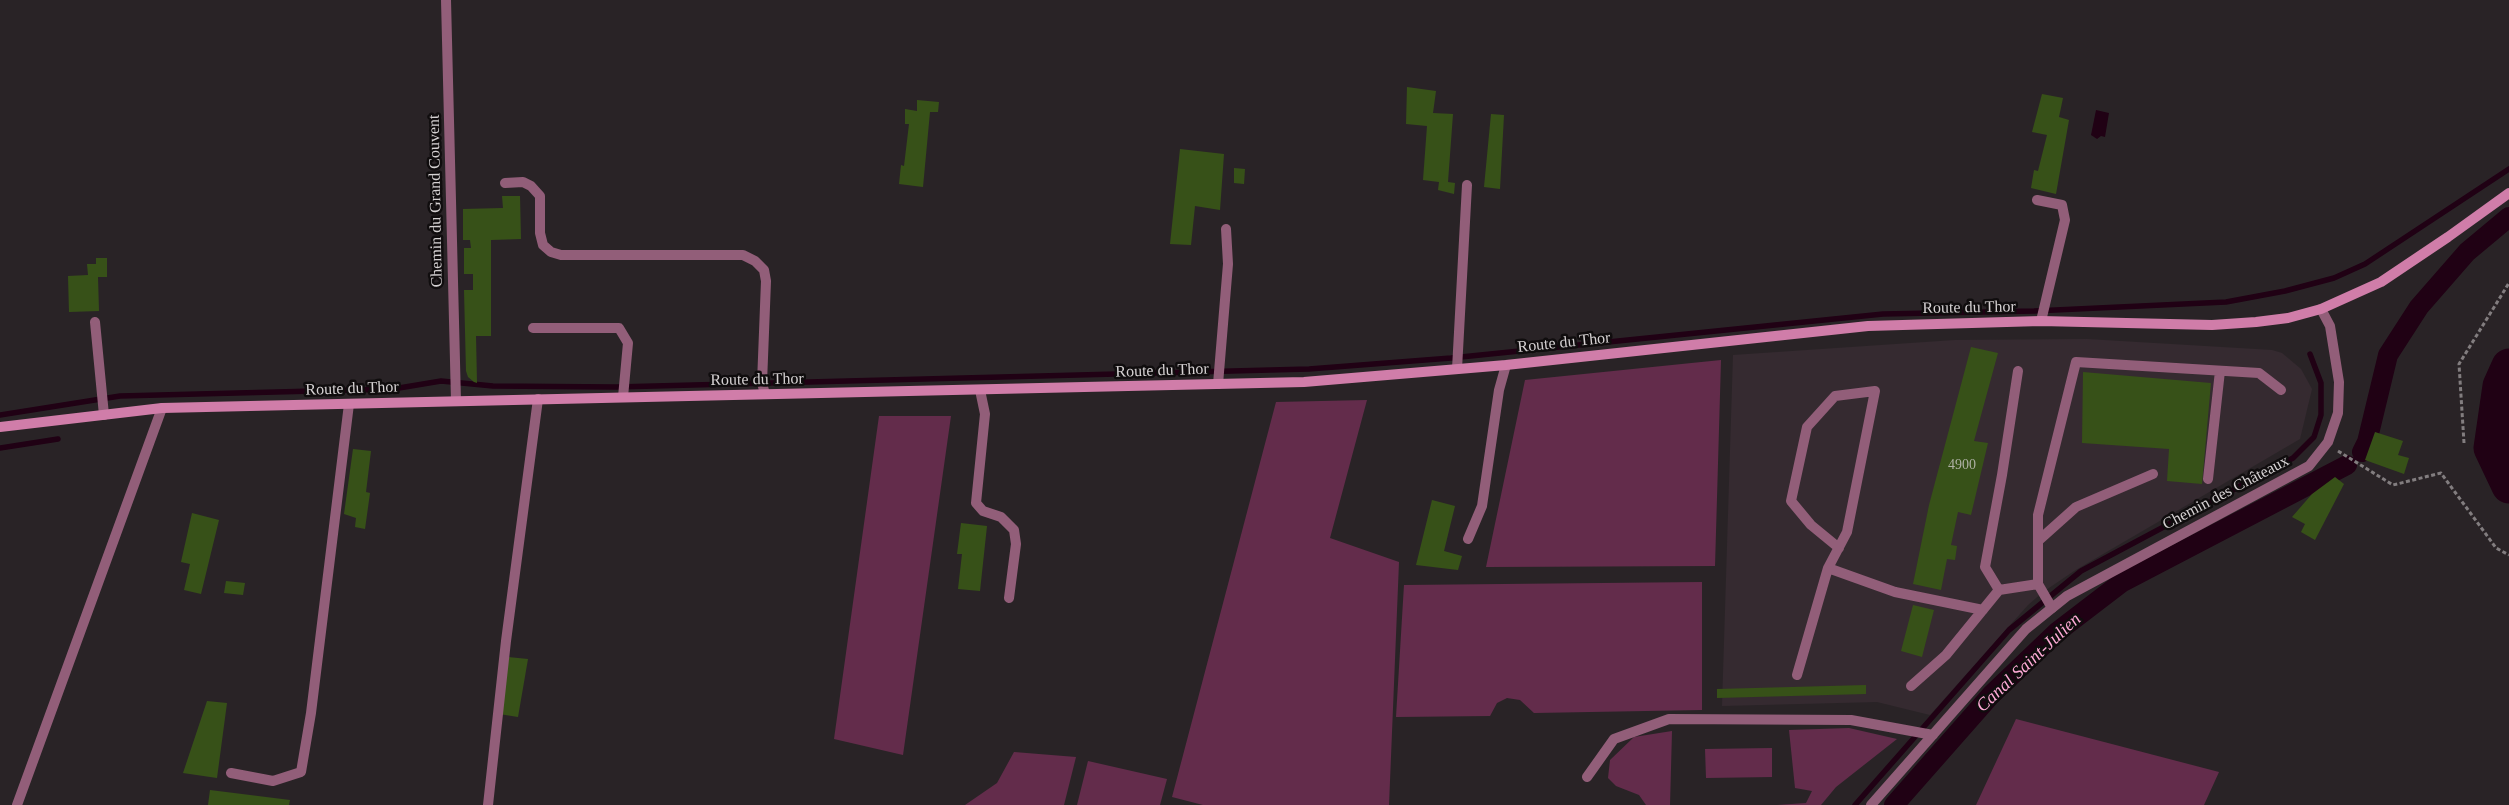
<!DOCTYPE html>
<meta charset="utf-8">
<style>
body{margin:0}
canvas{display:block;background:#292326}
</style>
<canvas width="2509" height="805"></canvas>
<script>
const ctx = document.querySelector('canvas').getContext('2d');
ctx.lineJoin = 'round';
function fill(path, color) { ctx.fillStyle = color; ctx.fill(path, 'evenodd'); }
const toPath = rows => new Path2D(rows.map(r => 'M' + r).join(''));
function strokePath(path, color, width, dash) { ctx.strokeStyle = color; ctx.lineWidth = width; ctx.lineCap = dash ? 'butt' : 'round'; ctx.setLineDash(dash || []); ctx.stroke(path); }
function write(font, color, halo, rows, align = 'center') {
  ctx.font = font + ' "Times New Roman",serif'; ctx.lineWidth = 5; ctx.setLineDash([]); ctx.textBaseline = 'middle'; ctx.strokeStyle = halo; ctx.fillStyle = color; for (const [text, x, y, turn = 0] of rows) {
    ctx.save(); ctx.translate(x, y); ctx.rotate((+turn || 0) * Math.PI / 180); ctx.textAlign = isNaN(turn) ? turn : align; if (halo) ctx.strokeText(text, 0, 0); ctx.fillText(text, 0, 0); ctx.restore();
  }
}
fill(toPath([
 [2087,339,2272,350,2282,353,2301,369,2312,389,2300,439,2074,571,2043,592,2028,605,1930,715,1877,702,1722,706,1733,355,1955,340]
]), '#352a30');
fill(toPath([
 [1721,360,1715,566,1486,567,1525,380],
 [1367,400,1330,538,1399,562,1389,805,1203,805,1172,797,1276,402],
 [879,416,951,416,903,755,834,739],
 [1702,582,1702,710,1534,713,1520,700,1507,698,1497,703,1490,716,1396,717,1404,585],
 [2016,719,2219,772,2204,805,1976,805],
 [1849,728,1897,739,1836,787,1821,805,1777,805,1806,803,1812,791,1795,788,1789,730],
 [1672,731,1670,805,1646,805,1639,795,1616,786,1608,778,1610,760,1634,737],
 [1772,748,1772,777,1706,778,1705,749],
 [1014,752,1076,757,1064,805,965,805,997,783],
 [1088,761,1167,779,1160,805,1077,805]
]), '#632c4b');
fill(toPath([
 [2096,110,2109,113,2105,137,2101,136,2097,139,2091,135]
]), '#200114');
strokePath(toPath([
 [0,415,120,396,393,389,441,381,493,386,616,387,1309,369,1451,358,1883,314,2034,311,2226,302,2285,291,2334,278,2365,264,2509,169],
 [0,448,58,439],
 [1855,805,2009,630,2081,571,2293,458,2314,437,2321,415,2321,383,2310,354]
]), '#200114', 5.5);
strokePath(toPath([
 [2362,452,2367,442,2388,355,2419,307,2467,252,2509,217],
 [1894,805,1991,695,2057,632,2121,583,2347,465]
]), '#200114', 20);
strokePath(toPath([
 [2509,366,2500,386,2491,448,2509,486]
]), '#200114', 35);
fill(toPath([
 [1407,87,1436,91,1433,113,1453,114,1448,182,1455,183,1454,194,1438,190,1439,182,1423,180,1427,126,1406,124],
 [2042,94,2063,98,2059,117,2069,120,2056,194,2031,188,2034,170,2038,171,2047,135,2032,132],
 [917,100,939,102,938,112,930,112,923,187,899,184,901,165,904,166,909,124,905,124,905,109,917,111],
 [1491,114,1504,115,1500,189,1484,187],
 [1180,149,1224,154,1220,210,1195,206,1191,245,1170,244],
 [1234,168,1245,169,1244,184,1234,183],
 [502,196,520,196,521,239,491,240,491,336,476,336,477,383,474,382,468,377,466,371,464,290,473,290,473,274,464,274,464,248,471,248,470,240,463,240,463,209,503,208],
 [96,258,107,258,107,277,98,277,99,311,69,312,68,276,88,275,87,264,96,264],
 [1971,347,1998,353,1974,441,1988,443,1971,515,1958,512,1951,545,1957,546,1955,560,1947,559,1941,590,1913,584,1929,505],
 [2083,372,2211,383,2202,484,2167,481,2169,449,2082,443],
 [2375,432,2403,441,2398,455,2409,458,2404,474,2365,460],
 [353,449,371,451,366,492,370,493,365,529,355,527,356,518,344,514],
 [2335,477,2344,484,2315,540,2301,532,2305,524,2292,517,2312,494],
 [1432,500,1455,506,1444,551,1462,556,1458,570,1416,565],
 [192,513,219,520,201,594,184,590,190,564,181,562],
 [961,523,987,526,980,591,958,589,962,554,957,554],
 [226,581,245,583,243,595,224,593],
 [1913,605,1934,610,1922,657,1901,651],
 [508,657,528,659,518,717,499,714],
 [1866,685,1866,694,1717,698,1717,689],
 [207,701,227,703,217,778,183,773],
 [210,790,290,800,289,805,208,805]
]), '#375118');
strokePath(toPath([
 [2464,443,2459,364,2509,283],
 [2338,451,2393,485,2441,473,2496,548,2509,555]
]), '#827d7f', 3, [4, 2.5]);
strokePath(toPath([
 [505,183,523,182,531,186,540,196,540,233,543,245,551,252,561,255,743,255,755,261,764,270,766,281,762,383,765,394],
 [2037,200,2062,205,2065,220,2041,321],
 [95,322,104,415],
 [533,328,619,328,628,343,623,397],
 [1457,369,1467,185],
 [1218,384,1228,264,1226,229],
 [980,390,985,414,976,503,983,511,1001,517,1014,530,1016,544,1009,598],
 [2208,479,2220,371],
 [1468,539,1482,506,1499,390,1506,365],
 [2038,541,2076,507,2153,474],
 [1839,548,1811,525,1791,501,1807,427,1835,396,1875,391,1847,532,1828,568,1895,592,1983,610],
 [1999,590,1985,567,2002,475,2018,371],
 [2052,608,2038,584,2038,515,2076,362,2259,373,2281,390],
 [1797,675,1828,568],
 [1911,686,1946,655,1999,590,2038,584],
 [231,773,273,781,301,772,311,713,349,404],
 [488,805,506,641,538,399]
]), '#925e79', 10);
strokePath(toPath([
 [446,0,456,401],
 [1587,777,1614,739,1669,719,1851,720,1933,735],
 [17,805,162,408],
 [1871,805,2026,629,2067,596,2309,466,2328,442,2338,413,2339,382,2330,326,2321,309]
]), '#925e79', 10);
strokePath(toPath([
 [0,427,162,408,1304,382,1506,365,1868,326,2041,321,2212,325,2256,322,2288,318,2321,309,2381,282,2448,237,2509,193]
]), '#d07da9', 10);
write('14px', '#aeb1a4', null, [
 ["4900",1962,465]
]);
write('16px', '#d5d1d2', '#100d0e', [
 ["Chemin du Grand Couvent",436,201,-91],
 ["Route du Thor",1969,308,-1],
 ["Route du Thor",1564,343,-6],
 ["Route du Thor",1162,371,-2],
 ["Route du Thor",757,380,-1],
 ["Route du Thor",352,389,-2],
 ["Chemin des Châteaux",2226,493,-28]
]);
write('italic 18px', '#ffabd7', '#100d0e', [
 ["Canal Saint-Julien",2029,663,-43]
]);
</script>
